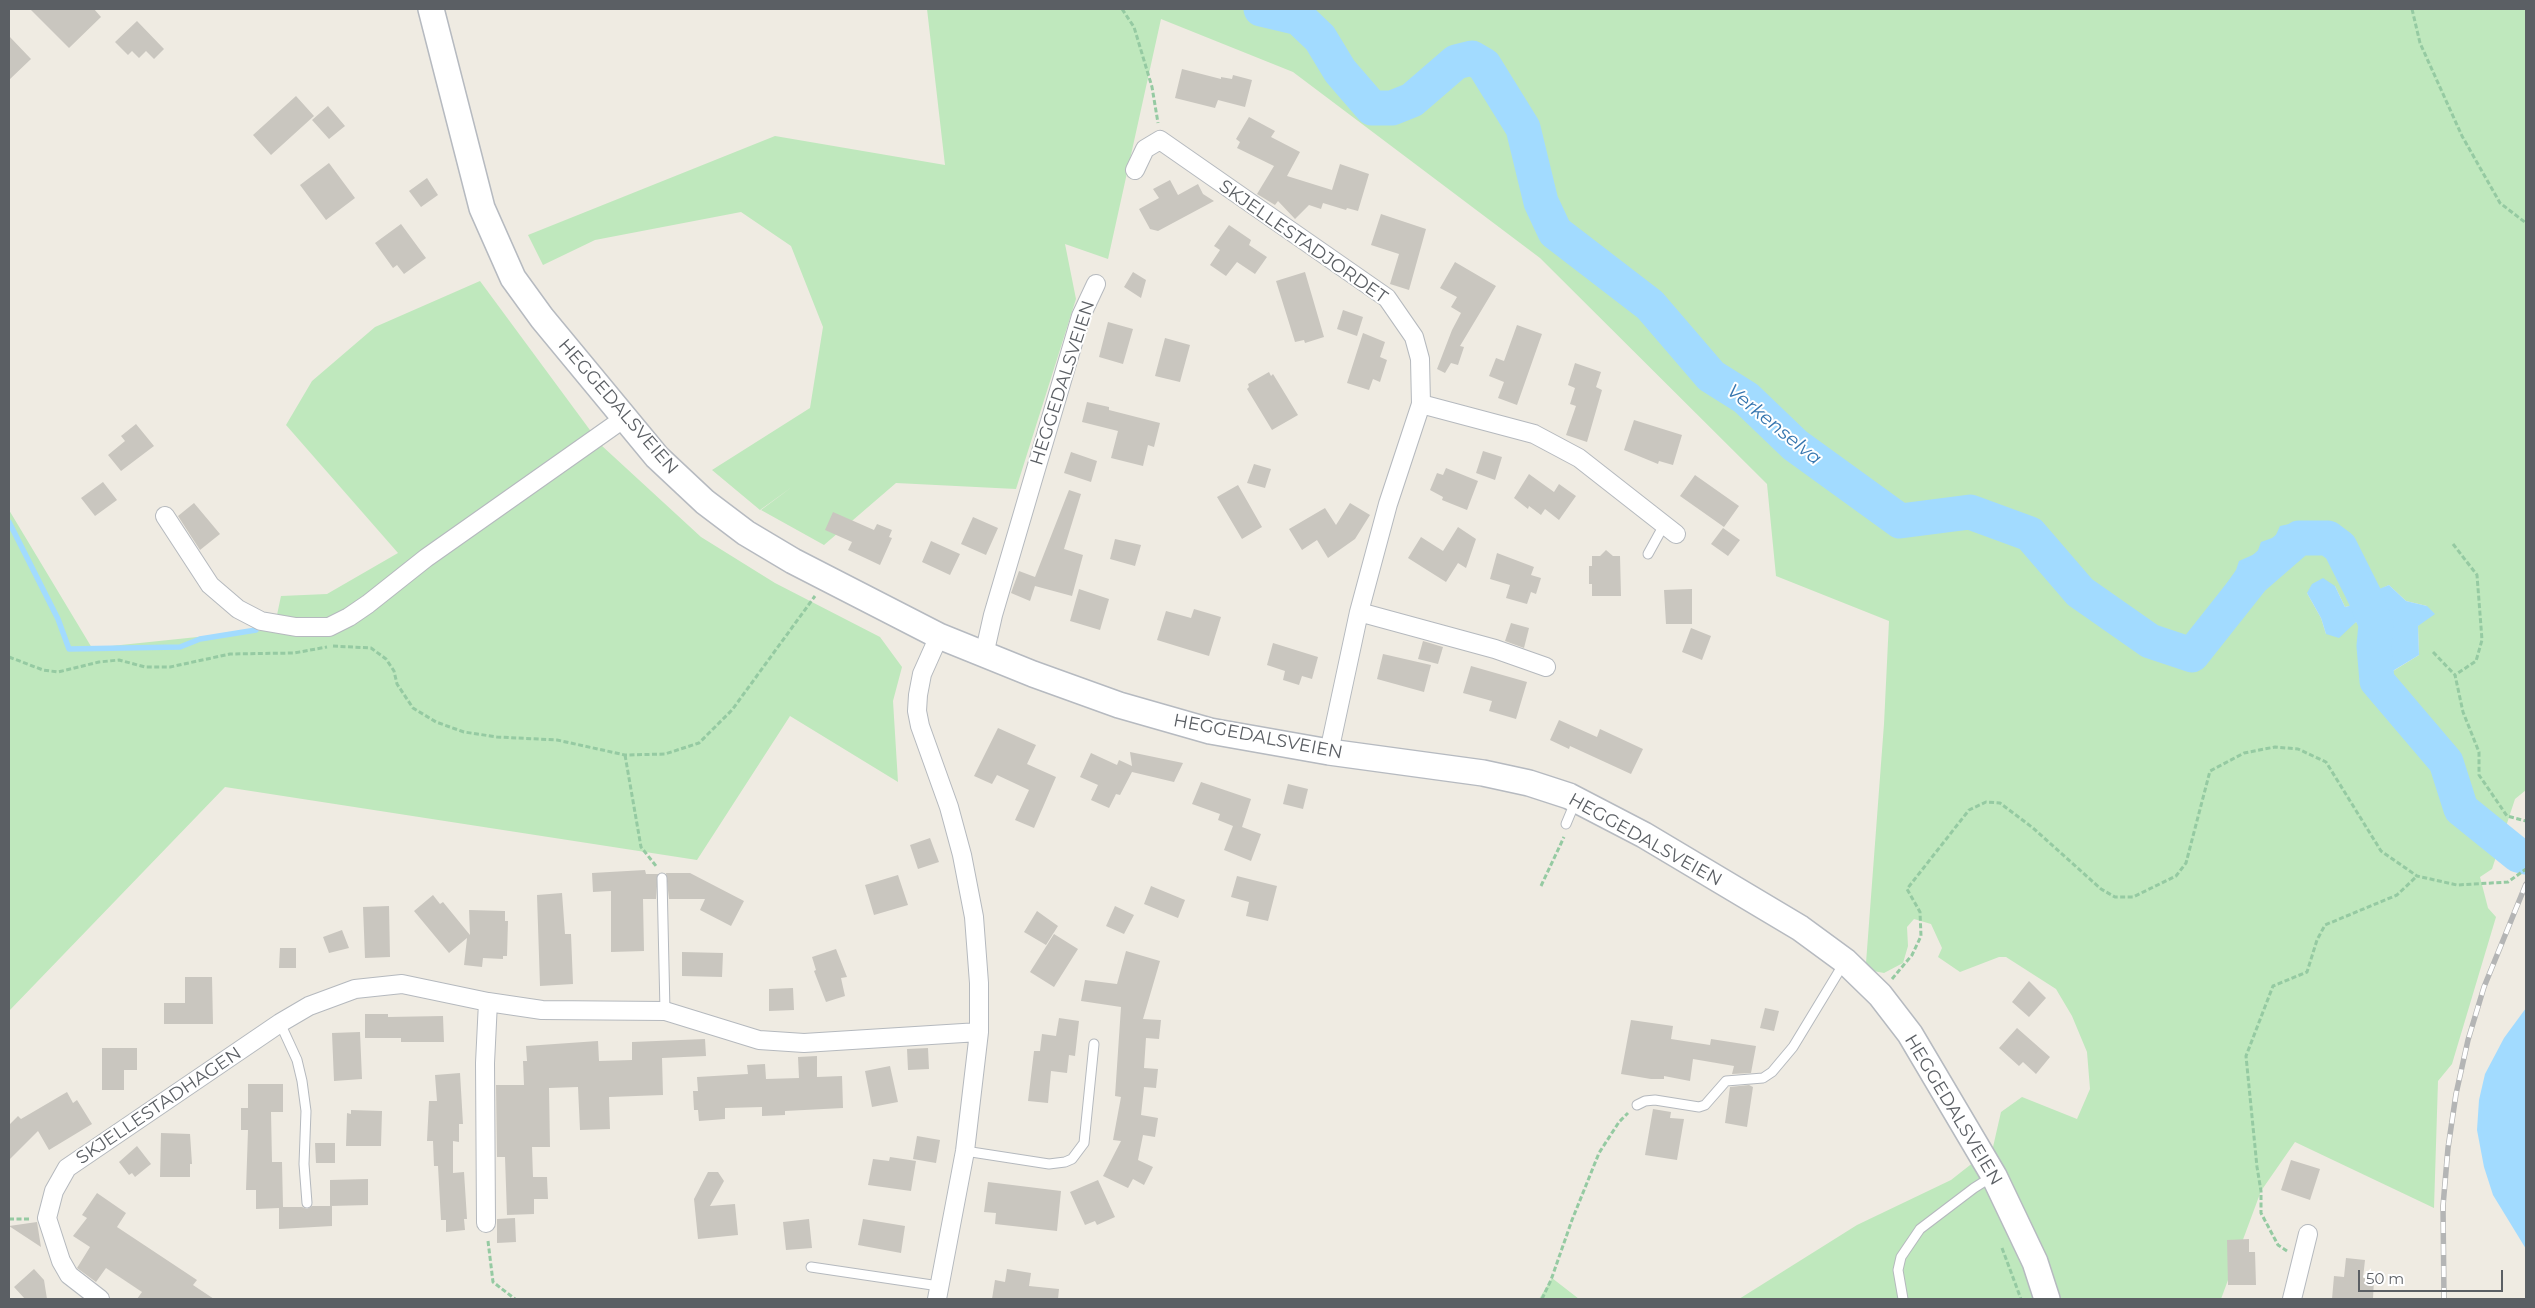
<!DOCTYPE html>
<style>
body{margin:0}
#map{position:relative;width:2535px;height:1308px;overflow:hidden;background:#efebe2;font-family:Montserrat,sans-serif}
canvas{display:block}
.frame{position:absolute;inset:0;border:10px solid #5b5f64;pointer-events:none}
.scale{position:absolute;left:2358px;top:1270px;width:145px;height:22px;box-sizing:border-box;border:2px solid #5b5f64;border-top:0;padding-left:6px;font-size:15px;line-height:18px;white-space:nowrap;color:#5b5f64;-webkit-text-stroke:4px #fff;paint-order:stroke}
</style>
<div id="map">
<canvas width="2535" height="1308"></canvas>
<div class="frame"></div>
<div class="scale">50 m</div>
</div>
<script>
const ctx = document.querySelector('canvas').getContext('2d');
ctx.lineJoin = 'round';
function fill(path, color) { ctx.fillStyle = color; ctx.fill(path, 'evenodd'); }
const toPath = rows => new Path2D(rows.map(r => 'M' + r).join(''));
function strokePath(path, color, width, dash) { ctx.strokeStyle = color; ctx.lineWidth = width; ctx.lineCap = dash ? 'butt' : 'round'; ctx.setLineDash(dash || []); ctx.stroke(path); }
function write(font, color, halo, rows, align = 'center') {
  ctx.font = font + ' Montserrat,sans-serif'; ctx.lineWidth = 4; ctx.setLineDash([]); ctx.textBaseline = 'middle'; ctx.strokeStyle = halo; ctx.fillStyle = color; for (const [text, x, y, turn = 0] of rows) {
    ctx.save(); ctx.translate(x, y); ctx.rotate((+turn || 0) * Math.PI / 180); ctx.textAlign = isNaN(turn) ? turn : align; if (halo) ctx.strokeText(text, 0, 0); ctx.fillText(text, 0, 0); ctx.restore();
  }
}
fill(toPath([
 [927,9,2526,9,2526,790,2515,799,2492,869,2480,877,2488,908,2496,917,2452,1064,2438,1081,2434,1208,2295,1142,2261,1191,2221,1299,1739,1299,1857,1225,1951,1180,1993,1147,2001,1112,2022,1097,2077,1119,2090,1089,2087,1052,2072,1016,2056,989,2006,957,1999,957,1960,972,1938,957,1942,948,1931,924,1914,919,1907,927,1908,946,1903,963,1884,973,1868,970,1866,963,1884,724,1889,621,1776,576,1767,484,1540,258,1293,72,1161,19,1108,259,1065,244,1076,299,1016,489,896,483,824,545,761,510,792,487,760,510,712,470,810,408,823,327,791,246,741,212,595,240,543,265,528,235,775,136,945,165],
 [2347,576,2360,576,2374,592,2389,585,2406,601,2427,606,2418,626,2419,655,2369,686,2359,679,2369,660,2363,628,2356,622,2326,634,2321,618,2307,593,2335,586,2345,607,2353,605],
 [480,281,601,445,701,537,775,583,880,637,902,667,893,701,898,782,790,716,697,860,225,787,9,1011,9,510,92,648,274,629,281,596,327,594,398,553,286,425,312,381,375,327],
 [1552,1278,1579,1299,1539,1299]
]), '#bfe8bd');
fill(toPath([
 [2294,523,2324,528,2328,538,2324,549,2311,548,2293,559,2282,573,2254,594,2230,619,2220,617,2216,613,2220,593,2236,570,2239,561,2257,553,2261,542,2275,537,2280,526],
 [2352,574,2360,576,2374,591,2389,585,2406,601,2427,606,2435,614,2418,626,2419,655,2368,686,2359,679,2369,660,2363,628,2356,622,2339,638,2326,634,2321,618,2307,593,2312,584,2323,578,2335,586,2345,607,2353,605,2347,576],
 [2526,1008,2526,1249,2493,1195,2484,1167,2477,1130,2479,1100,2485,1074,2504,1038]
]), '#a2dbff');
strokePath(toPath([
 [9,522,58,619,69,649,180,647,200,639,256,630]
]), '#a2dbff', 5.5);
strokePath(toPath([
 [1261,9,1299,18,1320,38,1340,71,1372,108,1392,108,1412,100,1456,62,1472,58,1484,65,1523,128,1541,202,1555,232,1650,305,1711,376,1746,398,1795,445,1900,521,1970,512,2030,534,2080,592,2150,641,2192,655,2253,578,2299,538,2328,538,2340,547,2365,597,2376,624,2374,646,2377,681,2446,762,2461,809,2518,855,2526,857]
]), '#a2dbff', 35);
fill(toPath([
 [30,9,94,9,101,17,69,48],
 [137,21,164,49,154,59,146,51,139,58,132,51,128,55,115,42],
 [9,36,31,59,9,80],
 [1182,69,1221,79,1221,77,1232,79,1233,75,1252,80,1245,107,1218,100,1215,108,1175,98],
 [296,96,314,116,271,155,253,135],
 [328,106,345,126,329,139,312,120],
 [1249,117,1275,131,1271,137,1300,152,1287,176,1332,190,1340,164,1369,174,1358,211,1347,208,1346,210,1323,203,1321,209,1309,205,1295,219,1278,201,1275,205,1257,194,1274,166,1237,148,1240,142,1236,139],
 [329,163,355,198,326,220,300,185],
 [427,178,438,195,421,207,409,191],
 [1170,180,1178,195,1198,184,1203,194,1214,201,1158,231,1150,229,1139,209,1159,198,1153,189],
 [1381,214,1426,229,1409,290,1390,284,1399,254,1371,245],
 [401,224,426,258,404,274,397,265,393,268,375,243],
 [1229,225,1251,240,1249,245,1267,257,1255,274,1237,262,1226,276,1210,265,1220,250,1214,246],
 [1455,262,1496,286,1460,346,1464,347,1458,365,1451,363,1445,373,1437,369,1452,330,1461,313,1451,307,1457,297,1440,288],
 [1133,272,1146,280,1141,298,1124,287],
 [1305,272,1324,337,1305,343,1304,340,1295,342,1276,281],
 [1343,310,1363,317,1357,336,1337,329],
 [1108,322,1133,329,1123,364,1099,357],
 [1517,325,1542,334,1517,405,1498,398,1504,382,1489,376,1496,358,1504,361],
 [1363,333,1385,342,1380,357,1387,360,1380,382,1373,379,1369,390,1347,383],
 [1165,338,1190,345,1180,382,1155,376],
 [1575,363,1601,372,1596,387,1602,390,1587,442,1566,435,1576,406,1570,404,1575,388,1568,385],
 [1269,372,1271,376,1273,374,1298,415,1272,430,1247,389,1249,387,1248,384],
 [1087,402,1109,407,1109,410,1160,423,1154,447,1148,445,1143,466,1111,458,1118,431,1082,422],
 [1634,420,1682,435,1673,465,1659,461,1658,464,1624,450],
 [136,424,154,446,121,471,108,455,125,441,121,436],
 [1483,451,1502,457,1495,480,1476,473],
 [1071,452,1097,461,1091,482,1064,473],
 [1254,464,1271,469,1265,488,1247,483],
 [1446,468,1478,481,1467,510,1442,500,1443,497,1430,490,1437,473,1443,475],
 [1529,474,1554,492,1559,484,1576,496,1559,520,1545,509,1541,515,1529,506,1528,509,1514,498],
 [1695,475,1739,506,1724,527,1680,496],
 [103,482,117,500,95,516,81,498],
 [1238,485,1262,527,1242,539,1217,497],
 [1069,490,1081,494,1064,549,1083,555,1072,596,1035,586,1030,601,1011,593,1019,571,1035,577],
 [194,503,220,534,200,550,178,516],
 [1350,503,1370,515,1355,539,1328,558,1317,540,1302,550,1289,529,1325,508,1336,525],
 [833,512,874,530,877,524,892,530,889,537,892,538,880,565,848,550,852,542,825,530],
 [973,517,998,528,986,555,961,544],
 [1458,527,1476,539,1466,568,1458,563,1446,582,1408,558,1421,537,1443,551],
 [1723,528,1740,540,1728,556,1711,544],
 [1115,539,1141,545,1135,566,1110,559],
 [931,541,960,554,950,575,922,562],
 [1606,550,1613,556,1620,556,1621,596,1592,596,1592,584,1589,584,1589,566,1592,566,1592,556,1600,556],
 [1497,553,1534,567,1531,575,1541,578,1536,594,1531,592,1527,604,1506,598,1510,585,1490,579],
 [1079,589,1109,599,1100,630,1070,621],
 [1692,589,1692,624,1666,624,1664,590],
 [1194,609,1221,617,1209,656,1157,640,1166,611,1191,618],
 [1511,623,1529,628,1524,648,1505,641],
 [1691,628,1711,636,1702,660,1682,652],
 [1423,641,1443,647,1438,664,1418,659],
 [1273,643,1318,657,1312,679,1302,676,1299,685,1283,680,1285,671,1267,665],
 [1383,654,1431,665,1424,692,1377,679],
 [1471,666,1527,682,1516,719,1489,711,1492,701,1463,693],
 [1559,720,1597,737,1600,729,1643,749,1631,774,1570,746,1569,749,1550,740],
 [998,728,1036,745,1027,764,1056,777,1034,828,1015,820,1029,790,997,775,992,784,974,776],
 [1130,752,1183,763,1174,782,1132,772,1120,795,1116,794,1109,808,1091,800,1098,785,1080,777,1091,753,1117,765,1119,760,1132,766],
 [1201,782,1251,799,1242,827,1261,834,1251,861,1224,850,1233,826,1218,820,1220,814,1192,804],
 [1288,784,1308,789,1303,809,1283,804],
 [930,838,939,862,918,869,910,845],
 [645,870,646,874,658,874,656,899,643,899,644,951,611,952,611,891,593,892,592,873],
 [666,873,690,873,744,901,731,926,700,910,705,899,669,899],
 [898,875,908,905,874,915,865,885],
 [1237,876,1277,886,1268,921,1246,916,1249,902,1231,897],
 [1151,886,1185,900,1178,918,1144,904],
 [562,893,565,934,571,934,573,984,540,986,537,895],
 [433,895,440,904,443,902,470,935,469,910,505,911,505,921,508,921,507,956,503,956,503,959,483,958,482,967,464,965,467,938,449,953,414,911],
 [389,906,390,957,365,958,363,907],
 [1115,906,1134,915,1124,934,1106,926],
 [1037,911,1058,926,1046,945,1024,932],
 [342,930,349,948,329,953,323,937],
 [1054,934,1078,949,1054,987,1030,972],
 [280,948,296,948,296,968,279,968],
 [836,949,847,977,841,978,845,996,826,1002,814,971,816,970,812,957],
 [1126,951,1160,961,1143,1019,1161,1020,1159,1039,1146,1038,1144,1068,1158,1069,1156,1088,1144,1087,1141,1115,1158,1118,1155,1137,1143,1135,1138,1160,1153,1167,1144,1185,1133,1179,1128,1188,1103,1176,1121,1141,1113,1140,1121,1097,1115,1096,1121,1007,1081,1001,1085,980,1117,984],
 [682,952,723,953,722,977,682,976],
 [185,977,212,977,213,1024,164,1024,164,1003,185,1003],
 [2029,981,2046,998,2029,1017,2012,1002],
 [793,988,794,1010,769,1011,769,989],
 [1765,1008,1779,1011,1774,1031,1760,1028],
 [365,1014,388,1014,388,1017,443,1016,444,1042,401,1042,401,1038,365,1038],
 [1059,1018,1079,1021,1075,1056,1069,1055,1067,1073,1051,1071,1048,1103,1028,1101,1034,1051,1040,1051,1042,1034,1056,1036],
 [1631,1020,1673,1026,1671,1039,1710,1045,1711,1039,1756,1046,1751,1073,1732,1074,1734,1066,1693,1059,1690,1081,1664,1076,1664,1079,1651,1079,1621,1074],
 [2017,1028,2050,1057,2036,1074,2023,1062,2019,1066,1999,1048],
 [360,1032,362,1079,334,1081,332,1033],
 [705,1039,706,1056,662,1058,663,1095,609,1097,610,1129,580,1130,578,1087,549,1088,550,1147,532,1147,533,1177,547,1177,548,1199,534,1199,534,1214,507,1215,505,1157,497,1157,496,1085,524,1085,523,1061,527,1061,526,1046,598,1041,599,1061,632,1060,632,1042],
 [102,1048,137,1048,137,1070,124,1070,124,1090,102,1090],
 [928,1048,929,1069,908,1070,907,1049],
 [817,1056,817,1077,842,1076,843,1108,785,1111,785,1115,762,1116,762,1107,725,1108,725,1119,699,1121,698,1110,694,1110,693,1091,698,1091,697,1077,748,1074,747,1065,765,1064,766,1079,799,1078,798,1057],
 [890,1066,898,1102,872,1107,865,1071],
 [460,1073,463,1124,459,1124,459,1142,453,1141,453,1173,464,1172,467,1219,464,1219,465,1230,446,1232,446,1220,441,1220,438,1166,434,1166,433,1141,427,1141,429,1101,437,1101,435,1075],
 [248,1084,283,1084,283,1112,271,1112,272,1162,282,1162,283,1207,302,1207,307,1209,312,1206,332,1206,332,1226,279,1229,279,1208,256,1209,256,1190,246,1190,248,1130,241,1130,241,1108,248,1108],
 [1749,1085,1753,1087,1747,1127,1725,1123,1730,1087],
 [67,1092,73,1103,77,1100,92,1124,49,1150,38,1131,9,1160,9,1125,18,1116,21,1119],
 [1653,1109,1671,1112,1670,1118,1684,1119,1677,1160,1645,1155],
 [351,1110,382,1111,381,1146,346,1146,347,1113,351,1114],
 [161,1133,190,1134,192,1164,190,1164,190,1177,160,1177],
 [917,1136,940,1140,936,1163,913,1159],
 [315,1143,335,1143,335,1163,316,1163],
 [137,1146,151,1164,135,1177,132,1173,129,1175,119,1162],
 [890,1157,916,1161,911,1191,868,1185,873,1159,889,1161],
 [2291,1160,2320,1169,2310,1200,2281,1190],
 [708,1172,718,1172,724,1181,710,1206,735,1204,738,1235,698,1239,694,1199],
 [368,1179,368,1205,330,1206,330,1180],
 [1098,1180,1115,1217,1097,1225,1095,1221,1085,1225,1070,1192],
 [988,1182,1061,1191,1057,1231,995,1224,996,1213,984,1212],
 [97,1193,126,1213,117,1227,197,1280,193,1285,214,1299,137,1299,142,1292,106,1268,96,1282,77,1268,90,1247,73,1236,87,1218,82,1215],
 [515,1218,516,1242,497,1243,497,1219],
 [809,1219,812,1248,786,1250,783,1222],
 [863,1219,905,1226,901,1253,858,1245],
 [37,1222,41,1247,9,1226],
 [2249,1239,2249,1252,2255,1252,2256,1285,2228,1285,2227,1240],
 [2346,1258,2365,1260,2363,1278,2374,1279,2373,1299,2332,1299,2334,1276,2344,1277],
 [34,1269,44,1280,47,1299,25,1299,14,1287],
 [1007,1269,1031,1273,1029,1286,1059,1289,1058,1299,992,1299,995,1280,1005,1282]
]), '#c9c6bf');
const service = toPath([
 [1648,554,1664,525],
 [1566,824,1576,800],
 [662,878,665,1011],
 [280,1023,297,1060,302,1081,306,1111,304,1164,307,1203],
 [1637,1105,1645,1101,1655,1100,1699,1107,1705,1105,1726,1081,1763,1078,1772,1072,1793,1047,1844,963],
 [965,1151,1049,1164,1065,1162,1072,1159,1084,1143,1094,1044],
 [811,1267,939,1286],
 [1903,1299,1898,1270,1901,1257,1920,1229,1974,1188,1993,1176]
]);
const minor = toPath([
 [1135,170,1145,149,1160,140,1387,298,1414,337,1420,359,1421,404,1388,504,1359,612,1329,752],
 [1421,404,1534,434,1579,458,1676,534],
 [165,516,210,585,238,609,261,621,296,627,329,627,349,617,368,604,426,558,626,417],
 [1359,612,1495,649,1546,667],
 [984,655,993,615,1081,316,1096,284],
 [486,1223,485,1063,488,1002],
 [100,1299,69,1275,61,1261,47,1218,54,1191,67,1168,280,1023,309,1006,355,989,402,984,488,1002,542,1010,665,1011,759,1040,804,1043,979,1032],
 [937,1299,965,1151,979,1032,979,983,974,917,962,855,949,807,920,726,917,711,918,695,922,674,939,636],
 [2292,1299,2308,1234]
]);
const secondary = toPath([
 [431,9,482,208,513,278,542,318,657,457,705,502,746,533,793,561,939,636,1033,674,1119,705,1210,731,1329,752,1483,773,1529,783,1569,796,1644,835,1800,928,1845,961,1880,995,1910,1034,1994,1176,2035,1262,2047,1299]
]);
strokePath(service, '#b5b9be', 11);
strokePath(minor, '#b5b9be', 20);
strokePath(secondary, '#b6bac0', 28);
strokePath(toPath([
 [1122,9,1134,27,1152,87,1158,123],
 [2412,9,2420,43,2462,136,2500,203,2526,223],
 [2453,544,2477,575,2482,640,2476,661,2455,675],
 [333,646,371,648,386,659,394,671,397,684,413,708,436,722,464,732,497,737,557,740,625,755,665,754,699,743,732,710,815,596],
 [2433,652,2455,675,2463,712,2479,752,2479,775,2507,816,2526,821],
 [9,657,43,670,58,672,99,662,119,660,145,667,170,667,230,654,294,653,327,647],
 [625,755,641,847,656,866],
 [1541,886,1564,837],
 [1892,979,1912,955,1921,936,1920,912,1907,889,1969,810,1986,802,2000,803,2033,828,2101,889,2115,897,2133,897,2176,876,2186,863,2210,771,2244,753,2275,747,2298,749,2326,762,2381,851,2417,876,2457,885,2508,882,2526,869],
 [9,1219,29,1219],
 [488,1241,493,1282,515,1299],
 [2002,1248,2021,1299],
 [2287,1251,2278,1245,2261,1213,2261,1191,2257,1167,2246,1056,2273,986,2307,972,2317,940,2325,925,2397,895,2417,876],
 [1542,1299,1551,1280,1572,1220,1599,1153,1619,1122,1628,1113]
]), '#95caa2', 3, [5, 2.5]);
strokePath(service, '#fff', 9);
strokePath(minor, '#fff', 18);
strokePath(secondary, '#fff', 25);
const rail = toPath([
 [2444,1299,2443,1206,2448,1148,2456,1094,2468,1040,2484,987,2526,884]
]);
strokePath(rail, '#b4b5b5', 5.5);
strokePath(rail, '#fff', 4, [11]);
write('18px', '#5b5f64', '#fff', [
 ["SKJELLESTADJORDET",1303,242,35],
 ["HEGGEDALSVEIEN",1063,383,-72],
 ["HEGGEDALSVEIEN",618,407,49],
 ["HEGGEDALSVEIEN",1258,737,11],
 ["HEGGEDALSVEIEN",1645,840,29],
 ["SKJELLESTADHAGEN",159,1106,-34],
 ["HEGGEDALSVEIEN",1953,1110,59]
]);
write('italic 19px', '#3676af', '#fff', [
 ["Verkenselva",1774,425,39]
]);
</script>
